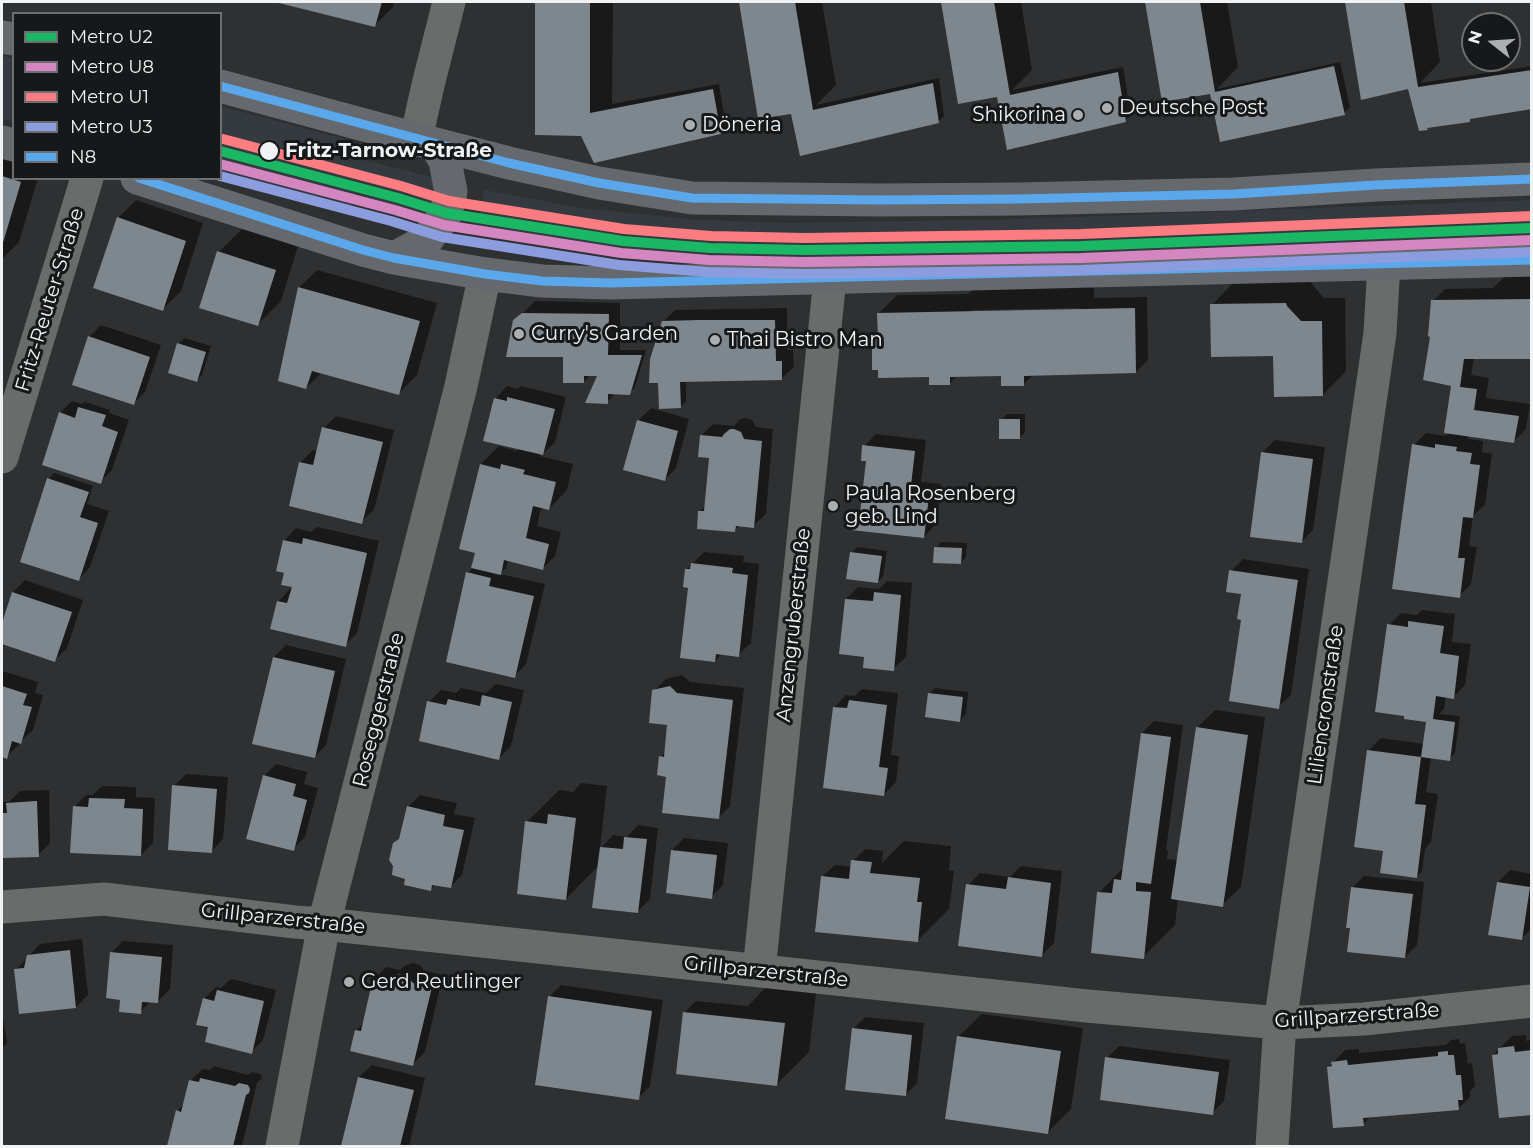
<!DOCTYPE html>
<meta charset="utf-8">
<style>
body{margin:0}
#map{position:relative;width:1533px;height:1148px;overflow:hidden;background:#2f3031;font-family:Montserrat,sans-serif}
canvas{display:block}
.frame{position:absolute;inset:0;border:3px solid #f0f2f3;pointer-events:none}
.legend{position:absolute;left:12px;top:12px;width:210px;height:168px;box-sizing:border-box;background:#171819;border:2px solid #6e6f70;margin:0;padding:8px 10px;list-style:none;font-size:18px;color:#f0f2f3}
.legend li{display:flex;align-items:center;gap:12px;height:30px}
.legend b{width:30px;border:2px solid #6e6f70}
.north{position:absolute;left:1461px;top:12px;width:60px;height:60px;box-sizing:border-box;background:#171819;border:2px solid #6e6f70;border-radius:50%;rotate:287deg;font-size:16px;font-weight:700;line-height:24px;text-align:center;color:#f0f2f3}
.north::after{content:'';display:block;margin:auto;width:21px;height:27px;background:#acaeaf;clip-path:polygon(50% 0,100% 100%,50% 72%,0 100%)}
</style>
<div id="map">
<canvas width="1533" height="1148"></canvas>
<div class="frame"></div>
<ul class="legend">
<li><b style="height:8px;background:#1ab765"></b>Metro U2</li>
<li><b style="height:8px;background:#d386c0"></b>Metro U8</li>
<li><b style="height:8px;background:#fb7c81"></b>Metro U1</li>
<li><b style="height:8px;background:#8b9dde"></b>Metro U3</li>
<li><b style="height:8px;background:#5aa8eb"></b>N8</li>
</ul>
<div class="north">N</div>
</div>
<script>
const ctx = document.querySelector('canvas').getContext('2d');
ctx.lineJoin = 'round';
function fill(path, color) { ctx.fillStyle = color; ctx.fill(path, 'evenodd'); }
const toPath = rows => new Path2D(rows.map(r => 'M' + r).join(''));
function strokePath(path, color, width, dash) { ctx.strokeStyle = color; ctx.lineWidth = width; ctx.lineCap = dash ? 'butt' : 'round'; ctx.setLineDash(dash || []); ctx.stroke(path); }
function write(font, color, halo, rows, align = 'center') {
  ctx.font = font + ' Montserrat,sans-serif'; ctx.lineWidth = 6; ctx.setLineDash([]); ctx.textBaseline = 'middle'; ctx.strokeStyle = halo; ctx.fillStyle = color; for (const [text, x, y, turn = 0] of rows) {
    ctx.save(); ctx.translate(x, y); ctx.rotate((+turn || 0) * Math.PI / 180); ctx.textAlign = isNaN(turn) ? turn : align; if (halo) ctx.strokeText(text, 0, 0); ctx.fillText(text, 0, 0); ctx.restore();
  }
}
fill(toPath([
 [2,56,13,58,13,121,2,119],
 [220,106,367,145,363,160,436,178,437,189,428,215,355,193,350,209,221,172],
 [484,190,582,208,687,219,786,223,1020,219,1532,200,1531,238,1100,254,789,259,682,257,535,239,472,225,479,218]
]), '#343a3f');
fill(toPath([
 [280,2,394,2,393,7,375,25],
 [537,2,613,2,612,104,719,84,726,127,720,133,536,134],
 [741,2,822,2,836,85,816,105,939,78,944,116,938,122,796,111,760,117],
 [943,2,1021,2,1032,70,1012,90,1123,67,1131,115,1125,120,1002,95,959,102],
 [1146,2,1227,2,1238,67,1217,89,1340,62,1350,107,1344,113,1211,94,1215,91,1163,101],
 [1346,2,1431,2,1440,62,1420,83,1532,66,1532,107,1473,117,1469,120,1430,126,1427,129,1409,88,1362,98],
 [2,130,14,150,14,178,38,178,19,242,2,259],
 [136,200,203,223,181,291,163,309,118,218],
 [242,229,298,246,281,301,258,324,219,252],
 [317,270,437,303,417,375,399,393,322,372,306,388,299,288],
 [1532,276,1532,358,1474,358,1471,375,1489,378,1486,398,1530,404,1526,429,1514,441,1468,435,1468,439,1483,441,1482,452,1492,454,1485,505,1473,516,1469,546,1477,547,1471,584,1459,596,1414,445,1426,433,1446,436,1450,432,1452,385,1431,335,1433,301,1445,289,1493,288,1504,277],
 [1235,281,1310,282,1324,298,1345,298,1346,371,1323,395,1212,305],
 [1094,286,1094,298,1147,297,1148,360,1136,372,1034,374,1024,384,1002,374,958,375,949,384,931,376,873,340,879,334,879,313,897,295,968,294,974,289],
 [1079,308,1079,311,972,313,972,310],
 [535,301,620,303,620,350,646,350,635,387,629,393,613,393,613,396,607,402,599,374,591,374,584,382,564,356,515,321],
 [787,308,787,350,793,350,794,367,781,379,686,380,686,401,681,406,660,381,663,322,675,310],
 [101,325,161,345,145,392,133,404,89,337],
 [184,338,211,346,202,375,197,380,179,344],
 [507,386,517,389,521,386,566,397,555,442,543,454,542,453,540,456,573,464,567,490,549,509,544,507,540,512,537,526,561,532,555,556,543,568,508,560,506,568,500,574,545,584,526,664,514,676,468,573,473,567,477,552,481,464,499,446,516,451,519,448,495,399],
 [72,401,82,404,85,402,110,410,109,413,129,420,112,470,100,482,60,413],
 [651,408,689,419,676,468,664,480,639,420],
 [1007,414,1025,414,1025,432,1019,438,1001,420],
 [336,416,394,430,374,510,361,522,300,463,313,450,318,452,324,428],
 [746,418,752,420,756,427,773,429,766,514,753,526,740,525,735,530,700,511,707,505,711,457,701,436,713,424,734,426,740,419],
 [876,434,926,440,921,482,941,484,936,524,924,537,855,513,863,506,868,460,864,446],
 [1275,440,1325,447,1313,530,1301,542,1263,452],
 [54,473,93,486,87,504,109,511,90,567,78,580,49,479],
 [317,527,379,541,357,633,345,645,278,602,290,589,292,590,293,586,284,541,296,528,311,532],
 [941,542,967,543,966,557,961,563,936,548],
 [857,547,887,551,883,576,878,582,852,553],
 [704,552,744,556,743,562,759,564,751,643,738,655,722,653,715,661,690,586,687,569],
 [1243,559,1309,569,1291,695,1278,707,1242,619,1243,593,1231,571],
 [25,580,83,600,67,648,55,660,2,642,2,628,13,592],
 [887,581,912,583,906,657,893,669,846,599,858,587,879,589],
 [1422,610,1455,614,1452,642,1471,644,1465,685,1453,697,1446,696,1444,709,1439,714,1460,716,1455,753,1449,759,1431,757,1426,792,1438,794,1431,842,1425,849,1422,871,1416,877,1385,850,1369,750,1381,738,1424,744,1427,721,1389,625,1401,613,1417,615],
 [286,645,346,659,326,745,314,757,274,657],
 [2,671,38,682,35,693,43,695,33,730,20,742,19,745,6,757,2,756],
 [682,675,690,682,744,688,730,806,718,818,668,775,661,757,666,751,669,724,654,691,666,679],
 [496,684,524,690,511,746,499,758,429,702,441,690,456,693,461,688,486,693],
 [935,688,968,692,966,714,960,720,929,694],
 [862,689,898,693,891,755,899,756,896,782,884,794,834,708,846,695,855,696],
 [1215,710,1265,717,1241,887,1222,905,1178,898,1175,925,1143,957,1099,893,1124,867,1142,733,1154,721,1183,725,1166,850,1168,850,1167,859,1178,860,1197,728],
 [276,764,307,772,304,784,318,788,305,837,293,849,264,776],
 [186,774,228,777,223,839,211,852,174,786],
 [581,783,607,786,600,849,613,835,627,837,638,825,658,828,650,899,638,911,599,865,566,899,527,822,559,790,573,792],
 [102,786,136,787,136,797,155,798,153,843,141,855,74,807,86,795,93,795],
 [49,790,50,843,38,855,2,857,2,802,9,802,20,791],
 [420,795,457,803,454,814,475,818,462,875,450,887,436,884,430,889,407,877,401,837,408,807],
 [684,838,728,843,723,885,711,897,672,850],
 [904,841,951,846,949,870,954,871,949,909,917,941,822,877,835,865,852,867,853,861,865,849,883,851,882,863],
 [1021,866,1062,871,1054,943,1042,955,968,885,980,873,1010,877],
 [1510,870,1532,874,1532,928,1521,939,1498,882],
 [1364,876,1424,882,1417,945,1405,957,1351,927,1352,888],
 [82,939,88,995,76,1007,16,970,40,944],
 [123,941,173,945,170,989,158,1001,151,1001,140,1012,121,998,111,953],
 [413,963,420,965,425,971,443,975,425,1052,413,1064,356,1031,364,1023,374,979,386,967,400,970,404,966],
 [231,979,276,990,263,1040,251,1052,210,1026,204,999,216,987,221,988],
 [561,985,663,1000,650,1086,638,1098,549,997],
 [767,986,816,992,809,1052,777,1084,684,1013,696,1001,748,1006],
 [2,1011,7,1043,2,1049],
 [982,1014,1083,1028,1071,1109,1048,1132,958,1037],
 [865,1017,924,1023,917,1083,905,1095,853,1029],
 [1526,1035,1526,1041,1532,1040,1532,1113,1493,1055,1512,1036],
 [1459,1039,1460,1044,1465,1043,1468,1064,1472,1063,1475,1086,1470,1091,1470,1097,1458,1109,1371,1116,1363,1124,1329,1067,1345,1050,1359,1049,1359,1053,1446,1045,1451,1040],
 [1119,1046,1230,1060,1224,1101,1212,1113,1107,1058],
 [372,1065,425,1078,409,1146,342,1146,359,1077],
 [214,1066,248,1075,252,1072,260,1074,262,1076,261,1079,257,1083,242,1146,169,1146,177,1111,185,1103,190,1081,203,1069,210,1070]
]), '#0007');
fill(toPath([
 [275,2,382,2,375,27],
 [535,2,590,2,590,113,713,89,721,134,594,163,581,136,535,135],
 [739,2,795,2,813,110,933,83,939,123,800,156,791,114,758,119],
 [941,2,994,2,1010,95,1118,72,1126,122,1007,150,997,97,958,104],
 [1145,2,1200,2,1215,92,1334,66,1345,115,1220,142,1210,94,1162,102],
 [1345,2,1404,2,1418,87,1532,70,1532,109,1470,119,1470,122,1427,128,1428,130,1419,131,1408,89,1361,100],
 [2,176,21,182,2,246],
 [117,217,186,241,163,311,93,288],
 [217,251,276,270,258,326,199,308],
 [298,287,420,321,399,395,312,371,306,389,278,381],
 [1532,299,1532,359,1464,359,1460,387,1477,389,1474,410,1519,416,1514,443,1444,433,1451,386,1423,380,1430,337,1428,336,1431,300],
 [1286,303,1287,306,1301,321,1322,321,1323,396,1274,397,1273,356,1211,357,1210,304],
 [1135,308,1136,373,1024,376,1024,386,1001,386,1001,376,950,377,950,385,929,385,929,377,878,378,878,370,872,370,872,339,878,339,877,313],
 [522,313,609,314,608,355,642,355,630,395,608,394,608,404,585,403,597,376,584,376,584,383,563,383,563,357,506,357,513,320],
 [699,320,775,320,776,361,782,361,782,380,680,382,681,408,659,409,658,383,649,383,650,359,662,321],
 [88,336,150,357,134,405,72,385],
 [177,343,206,352,197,382,168,373],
 [507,397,555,409,543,455,483,441,494,398,507,401],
 [78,407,106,415,102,426,118,432,101,484,42,465,59,412,75,418],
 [999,419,1020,419,1020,439,999,439],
 [637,420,678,431,665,481,623,470],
 [322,427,383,442,362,524,289,506,299,462,313,465],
 [730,429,734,429,741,432,744,439,762,441,754,528,736,526,735,532,697,529,698,511,704,511,709,458,698,457,700,435,722,437,724,434],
 [1412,444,1435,448,1435,444,1457,447,1456,451,1472,453,1470,464,1480,465,1473,518,1463,517,1458,558,1465,558,1460,598,1392,589],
 [862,445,915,451,910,494,929,496,924,538,851,530,854,513,860,513,866,461,861,461],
 [1261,452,1313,459,1302,543,1250,537],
 [480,464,500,469,501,464,525,470,523,474,556,482,549,510,533,506,526,538,549,544,543,570,504,560,501,575,471,568,475,553,459,549],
 [47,478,89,492,80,517,98,523,79,581,20,562],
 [303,538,367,553,346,647,270,629,277,601,287,603,292,587,281,585,284,573,276,571,283,540,302,544],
 [934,547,962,548,961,564,933,563],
 [850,552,882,556,878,583,846,579],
 [691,563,733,568,732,573,748,575,739,657,716,654,715,662,680,658,688,588,683,587,685,569,690,569],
 [1229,570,1298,580,1279,709,1229,701,1241,620,1237,619,1241,594,1226,592],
 [466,572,491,578,489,586,534,596,515,678,446,662],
 [12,592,72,612,55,662,2,644,2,623],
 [874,592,901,595,894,671,863,668,864,657,839,654,845,599,873,601],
 [1408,621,1444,626,1440,653,1459,656,1454,699,1436,696,1433,719,1455,722,1450,761,1421,757,1415,804,1426,805,1417,878,1380,873,1383,851,1354,847,1367,750,1421,757,1426,722,1404,719,1404,716,1375,712,1387,624,1408,627],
 [273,657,335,671,315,758,252,744],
 [2,686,27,694,23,705,32,707,21,744,12,741,7,759,2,757],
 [670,686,677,693,733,700,719,819,662,813,666,777,657,775,659,756,664,757,667,725,649,723,652,690],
 [928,693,963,697,960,722,925,717],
 [482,695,512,702,499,760,419,741,427,701,446,705,448,699,480,706],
 [849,700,887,705,879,767,888,768,884,796,823,788,833,707,847,708],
 [1196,727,1248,735,1223,907,1171,899],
 [1141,733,1171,737,1151,884,1136,882,1136,891,1151,892,1144,959,1091,953,1097,892,1112,893,1114,879,1121,880],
 [263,775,296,784,293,796,307,800,294,851,246,839],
 [172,785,217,789,212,853,168,850],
 [89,798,125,799,124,808,143,809,141,856,70,853,73,806,88,807],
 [37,801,39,857,2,858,2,813,7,813,6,803],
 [407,806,445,815,443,826,464,830,451,888,432,885,431,891,404,885,405,879,392,875,393,866,389,860,393,843,399,839],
 [548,814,576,818,566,900,517,894,525,821,547,824],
 [624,837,647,839,638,913,592,908,600,847,623,849],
 [671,850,717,855,712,899,666,893],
 [851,860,872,862,870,873,920,878,917,902,922,902,918,942,815,932,821,876,849,879],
 [1008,877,1051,883,1042,957,958,946,966,884,1006,889],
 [1497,882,1530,887,1522,940,1488,935],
 [1351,887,1413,894,1405,958,1347,952,1350,928,1346,928],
 [70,950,76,1008,19,1014,14,969,24,968,27,955],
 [110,952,162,957,158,1003,142,1002,141,1014,119,1012,120,1000,106,998],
 [400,974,408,977,413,983,432,987,413,1066,350,1051,355,1030,361,1031,373,978,390,982,391,977],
 [217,990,264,1001,252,1054,205,1042,208,1027,196,1025,203,998,214,1001],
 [548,996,652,1011,639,1100,535,1085],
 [683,1012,785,1023,777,1086,676,1074],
 [852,1028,912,1035,906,1096,845,1090],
 [957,1036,1061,1051,1048,1134,945,1119],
 [1514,1046,1515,1052,1532,1050,1532,1115,1499,1118,1492,1055,1498,1054,1498,1048],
 [1448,1051,1448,1055,1454,1055,1456,1075,1461,1075,1463,1100,1458,1100,1459,1110,1363,1118,1364,1126,1333,1128,1327,1067,1332,1066,1331,1062,1347,1060,1348,1065,1438,1056,1438,1052],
 [1105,1057,1219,1072,1213,1115,1100,1100],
 [358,1077,414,1090,400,1146,341,1146],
 [200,1078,235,1086,239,1083,248,1085,250,1089,249,1093,246,1095,233,1146,167,1146,176,1110,181,1112,189,1080,199,1082]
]), '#7f878e');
strokePath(toPath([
 [416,139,428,85,449,2],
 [2,457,87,178],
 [2,907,104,899,295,922,324,924,1087,1006,1280,1023,1364,1019,1532,1001],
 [759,971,830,278],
 [282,1146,324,924,461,386,485,274],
 [1272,1146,1280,1023,1380,333,1384,264]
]), '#6a6c6c', 33);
strokePath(toPath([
 [2,37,14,39],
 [220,86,416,139,509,163,599,183,692,198,880,200,1018,199,1234,194,1376,185,1532,179],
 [2,142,14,145],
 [137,178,363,250,394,258,485,274,542,281,610,283,1532,260],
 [394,258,426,241,446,213,451,192,445,161,435,144]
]), '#65696d', 33);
strokePath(toPath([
 [220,86,509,163,599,183,692,198,880,200,1018,199,1234,194,1376,185,1532,179],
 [139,178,363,250,394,258,485,274,542,281,610,283,1532,260]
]), '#5aa8eb', 9);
strokePath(toPath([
 [220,151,398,198,446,213,623,241,710,248,805,250,1081,246,1532,228]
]), '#1ab765', 10);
strokePath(toPath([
 [220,164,395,210,444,225,621,253,709,260,805,262,1081,258,1532,240]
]), '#d386c0', 10);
strokePath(toPath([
 [223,139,401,186,449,201,624,229,711,236,805,238,1081,234,1532,216]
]), '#fb7c81', 10);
strokePath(toPath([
 [220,176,391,221,442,237,619,265,708,272,805,274,1081,270,1532,252]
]), '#8b9dde', 10);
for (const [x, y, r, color] of [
 [1107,108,6,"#acaeaf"],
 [1078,115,6,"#acaeaf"],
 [690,125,6,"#acaeaf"],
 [269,151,10,"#f0f2f3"],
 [519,334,6,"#acaeaf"],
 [715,340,6,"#acaeaf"],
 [833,506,6,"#acaeaf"],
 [349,982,6,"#acaeaf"]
]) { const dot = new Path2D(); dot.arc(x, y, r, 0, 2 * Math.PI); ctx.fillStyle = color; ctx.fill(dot); strokePath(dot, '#171819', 2); }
write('20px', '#f0f2f3', '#171819', [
 ["Deutsche Post",1119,108],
 ["Shikorina",1066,115,"right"],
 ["Döneria",702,125],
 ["Curry's Garden",531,334],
 ["Thai Bistro Man",727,340],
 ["Paula Rosenberg",845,494],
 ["geb. Lind",845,517],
 ["Gerd Reutlinger",361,982]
], 'left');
write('bold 20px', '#f0f2f3', '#171819', [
 ["Fritz-Tarnow-Straße",285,151]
], 'left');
write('20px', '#f0f2f3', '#171819', [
 ["Fritz-Reuter-Straße",50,300,-73],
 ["Anzengruberstraße",794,625,-84],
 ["Liliencronstraße",1326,705,-82],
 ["Roseggerstraße",379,710,-76],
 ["Grillparzerstraße",283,919,6],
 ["Grillparzerstraße",766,972,6],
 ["Grillparzerstraße",1357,1016,-4]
]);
</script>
